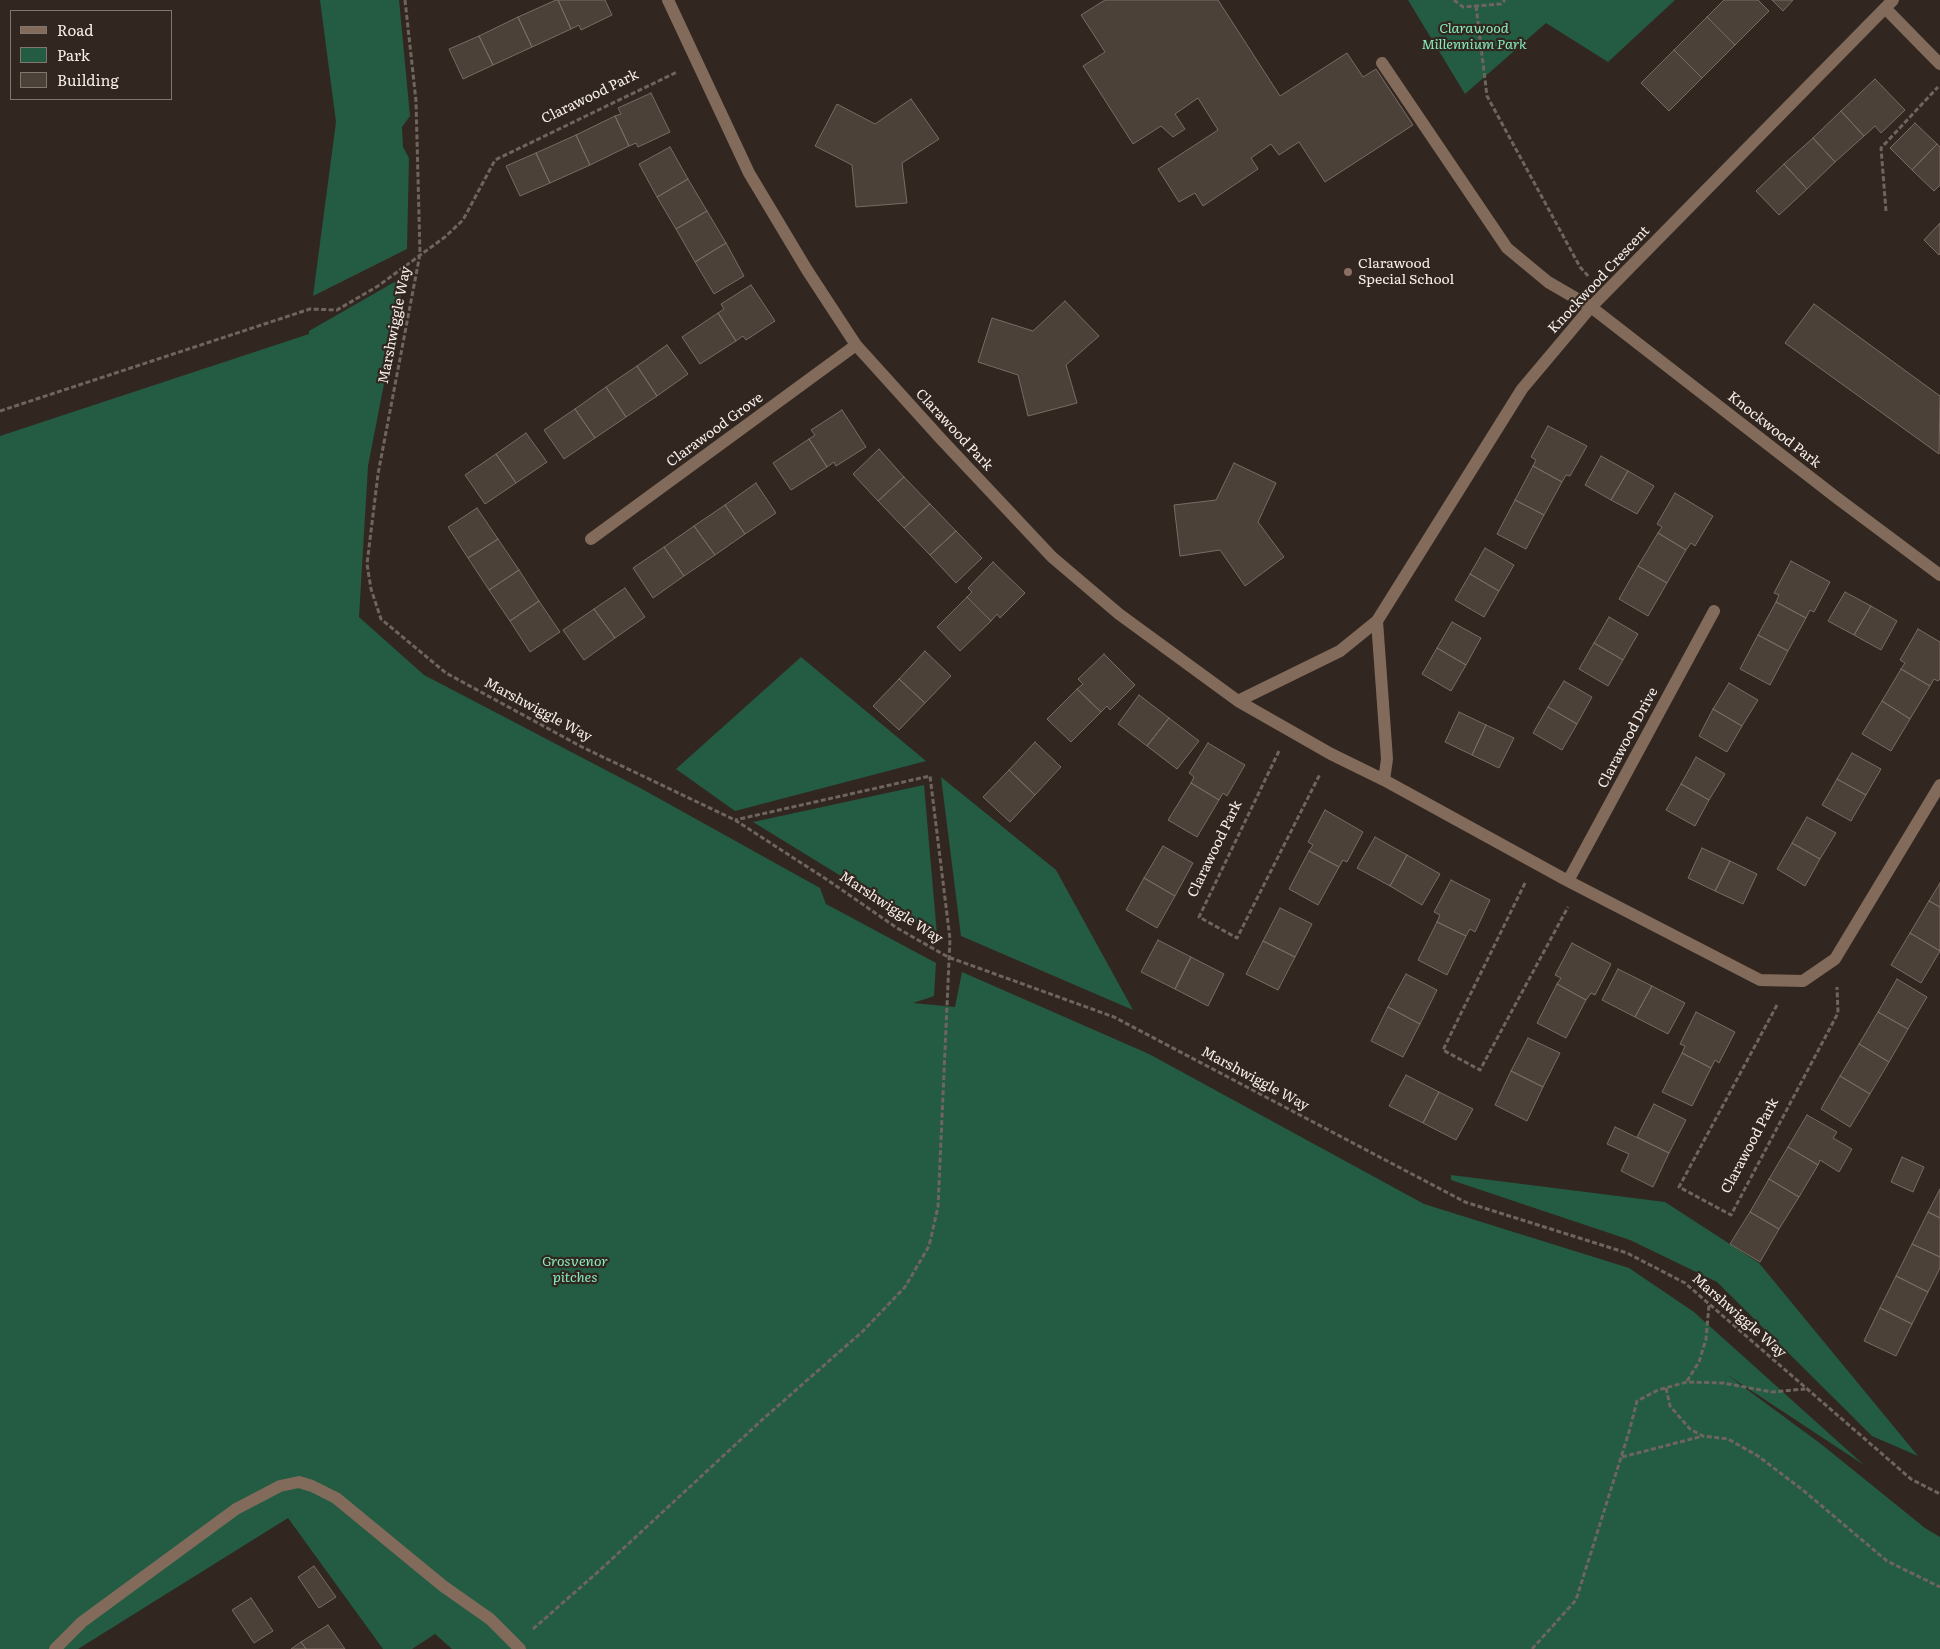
<!DOCTYPE html>
<style>
body{margin:0}
#map{position:relative;width:1940px;height:1649px;overflow:hidden;background:#322720;font-family:Literata,serif}
canvas{display:block}
.legend{position:absolute;left:10px;top:10px;width:162px;height:90px;box-sizing:border-box;background:#322720;border:1px solid #807770;margin:0;padding:6px 9px;list-style:none;font-size:15px;color:#f6eee9}
.legend li{display:flex;align-items:center;gap:10px;height:25px}
.legend b{width:25px;border:1px solid #807770}
</style>
<div id="map">
<canvas width="1940" height="1649"></canvas>
<ul class="legend">
<li><b style="height:6px;background:#826b5a"></b>Road</li>
<li><b style="height:14px;background:#235b43"></b>Park</li>
<li><b style="height:14px;background:#4c4139"></b>Building</li>
</ul>
</div>
<script>
const ctx = document.querySelector('canvas').getContext('2d');
ctx.lineJoin = 'round';
function fill(path, color) { ctx.fillStyle = color; ctx.fill(path, 'evenodd'); }
const toPath = rows => new Path2D(rows.map(r => 'M' + r).join(''));
function strokePath(path, color, width, dash) { ctx.strokeStyle = color; ctx.lineWidth = width; ctx.lineCap = dash ? 'butt' : 'round'; ctx.setLineDash(dash || []); ctx.stroke(path); }
function write(font, color, halo, rows, align = 'center') {
  ctx.font = font + ' Literata,serif'; ctx.lineWidth = 4.5; ctx.setLineDash([]); ctx.textBaseline = 'middle'; ctx.strokeStyle = halo; ctx.fillStyle = color; for (const [text, x, y, turn = 0] of rows) {
    ctx.save(); ctx.translate(x, y); ctx.rotate((+turn || 0) * Math.PI / 180); ctx.textAlign = isNaN(turn) ? turn : align; if (halo) ctx.strokeText(text, 0, 0); ctx.fillText(text, 0, 0); ctx.restore();
  }
}
fill(toPath([
 [320,0,399,0,410,116,402,127,403,147,409,158,407,249,313,296,336,122],
 [1408,0,1675,0,1608,62,1546,23,1465,94],
 [405,276,368,466,359,617,424,675,642,789,820,888,826,904,936,963,934,996,913,1003,955,1007,962,972,1149,1054,1424,1204,1629,1268,1694,1312,1864,1465,1726,1374,1821,1444,1925,1528,1940,1537,1940,1649,452,1649,435,1634,412,1649,383,1649,288,1518,78,1649,0,1649,0,436,309,334,309,331],
 [801,657,926,761,735,811,676,769],
 [941,777,1056,870,1133,1010,961,936],
 [924,785,937,935,753,822],
 [1451,1175,1665,1202,1759,1263,1918,1456,1872,1436,1717,1282,1630,1240,1451,1180]
]), '#235b43');
const building = toPath([
 [556,0,558,0,571,29,532,47,518,17,556,0],
 [558,0,605,0,612,15,581,30,579,25,571,29,558,0],
 [1105,0,1218,0,1280,96,1347,53,1363,77,1376,69,1413,125,1325,182,1299,142,1279,155,1271,144,1251,158,1258,169,1203,206,1195,193,1179,202,1158,169,1218,130,1198,98,1175,114,1185,129,1173,137,1161,126,1133,144,1083,66,1105,52,1081,15,1105,0],
 [1724,0,1758,0,1769,11,1735,45,1707,17,1724,0],
 [1772,0,1793,0,1783,11,1772,0],
 [518,17,532,47,493,65,479,36,518,17],
 [1707,17,1735,45,1702,78,1674,50,1707,17],
 [479,36,493,65,463,79,449,49,479,36],
 [1674,50,1702,78,1669,111,1641,83,1674,50],
 [1875,79,1905,110,1881,133,1875,126,1864,136,1841,111,1875,79],
 [651,93,670,132,638,147,636,143,629,146,615,116,621,114,618,108,651,93],
 [911,99,939,139,902,163,907,203,856,207,852,165,815,146,837,104,875,124,911,99],
 [1841,111,1864,136,1835,162,1813,138,1841,111],
 [615,116,629,146,590,165,576,135,615,116],
 [1915,123,1937,144,1912,170,1890,148,1915,123],
 [576,135,590,165,550,183,536,153,576,135],
 [1813,138,1835,162,1807,189,1784,164,1813,138],
 [1937,144,1940,147,1940,185,1934,191,1912,170,1937,144],
 [670,147,688,179,657,197,639,164,670,147],
 [536,153,550,183,520,196,506,166,536,153],
 [1784,164,1807,189,1779,215,1756,191,1784,164],
 [688,179,707,211,676,229,657,197,688,179],
 [707,211,726,243,695,262,676,229,707,211],
 [1940,223,1940,253,1939,255,1924,240,1940,223],
 [726,243,744,276,714,294,695,262,726,243],
 [751,285,775,321,746,340,743,336,736,341,718,313,724,309,721,304,751,285],
 [1065,301,1099,336,1066,365,1077,403,1028,416,1018,375,978,362,992,318,1033,331,1065,301],
 [1814,304,1940,396,1939,454,1785,343,1814,304],
 [718,313,736,341,700,364,682,337,718,313],
 [667,345,688,374,657,396,637,366,667,345],
 [637,366,657,396,626,417,606,387,637,366],
 [606,387,626,417,595,438,575,409,606,387],
 [575,409,595,438,564,459,544,430,575,409],
 [842,410,866,447,836,466,834,462,827,467,809,439,815,435,811,430,842,410],
 [1548,426,1587,446,1570,476,1566,475,1562,482,1533,466,1536,460,1531,457,1548,426],
 [526,433,547,462,516,483,496,454,526,433],
 [809,439,827,467,791,490,773,463,809,439],
 [879,449,904,477,878,501,853,474,879,449],
 [496,454,516,483,485,504,465,475,496,454],
 [1601,456,1628,471,1611,500,1585,485,1601,456],
 [1234,463,1276,483,1258,522,1284,557,1245,586,1220,550,1180,556,1174,505,1216,500,1234,463],
 [1533,466,1562,482,1544,515,1515,500,1533,466],
 [1628,471,1654,486,1637,514,1611,500,1628,471],
 [904,477,930,504,904,528,878,501,904,477],
 [756,483,776,513,745,534,725,505,756,483],
 [1675,493,1713,516,1695,546,1691,543,1686,550,1658,533,1662,527,1657,524,1675,493],
 [1515,500,1544,515,1526,549,1497,534,1515,500],
 [930,504,956,531,930,555,904,528,930,504],
 [725,505,745,534,715,555,694,526,725,505],
 [477,508,498,539,468,558,448,527,477,508],
 [694,526,715,555,684,576,664,547,694,526],
 [956,531,982,558,956,583,930,555,956,531],
 [1658,533,1686,550,1667,583,1638,566,1658,533],
 [498,539,519,570,489,590,468,558,498,539],
 [664,547,684,576,653,598,633,568,664,547],
 [1485,548,1514,565,1499,591,1470,574,1485,548],
 [1791,561,1830,582,1814,612,1810,610,1806,618,1776,602,1779,595,1774,593,1791,561],
 [993,562,1025,593,1000,618,997,614,991,621,967,597,972,592,968,588,993,562],
 [1638,566,1667,583,1648,616,1619,599,1638,566],
 [519,570,539,601,510,621,489,590,519,570],
 [1470,574,1499,591,1484,617,1455,600,1470,574],
 [625,588,645,617,615,638,594,609,625,588],
 [1845,592,1871,606,1854,635,1828,621,1845,592],
 [967,597,991,621,960,651,937,627,967,597],
 [539,601,560,632,530,652,510,621,539,601],
 [1776,602,1806,618,1788,651,1758,635,1776,602],
 [1871,606,1897,621,1881,650,1854,635,1871,606],
 [594,609,615,638,584,660,563,630,594,609],
 [1609,617,1638,634,1623,660,1594,643,1609,617],
 [1452,622,1481,638,1466,665,1437,648,1452,622],
 [1918,629,1940,642,1940,679,1938,681,1934,679,1930,686,1901,669,1905,663,1900,660,1918,629],
 [1758,635,1788,651,1770,685,1740,669,1758,635],
 [1594,643,1623,660,1608,686,1579,669,1594,643],
 [1437,648,1466,665,1451,691,1422,674,1437,648],
 [925,651,951,676,925,703,899,679,925,651],
 [1104,654,1135,685,1110,710,1107,706,1101,712,1077,689,1083,684,1078,679,1104,654],
 [1901,669,1930,686,1910,719,1882,701,1901,669],
 [899,679,925,703,899,730,873,706,899,679],
 [1564,681,1592,697,1577,724,1548,707,1564,681],
 [1729,683,1758,700,1742,726,1713,709,1729,683],
 [1077,689,1101,712,1071,742,1047,719,1077,689],
 [1139,695,1169,718,1147,746,1118,724,1139,695],
 [1882,701,1910,719,1891,751,1862,734,1882,701],
 [1548,707,1577,724,1562,750,1533,733,1548,707],
 [1713,709,1742,726,1727,752,1699,736,1713,709],
 [1459,712,1486,725,1472,755,1445,742,1459,712],
 [1169,718,1199,741,1177,769,1147,746,1169,718],
 [1486,725,1514,738,1499,768,1472,755,1486,725],
 [1035,742,1061,767,1035,795,1009,770,1035,742],
 [1208,743,1245,765,1227,796,1223,793,1219,800,1191,783,1194,777,1189,773,1208,743],
 [1852,753,1881,769,1866,795,1837,779,1852,753],
 [1696,757,1725,774,1709,800,1681,784,1696,757],
 [1009,770,1035,795,1010,822,983,797,1009,770],
 [1837,779,1866,795,1851,821,1822,805,1837,779],
 [1191,783,1219,800,1197,837,1168,820,1191,783],
 [1681,784,1709,800,1695,826,1666,810,1681,784],
 [1325,810,1363,832,1347,862,1343,860,1339,867,1309,851,1313,845,1308,842,1325,810],
 [1807,817,1836,833,1820,859,1792,843,1807,817],
 [1375,837,1407,855,1390,886,1357,868,1375,837],
 [1792,843,1820,859,1805,886,1777,869,1792,843],
 [1163,846,1193,863,1175,896,1144,878,1163,846],
 [1702,848,1730,861,1715,891,1688,878,1702,848],
 [1309,851,1339,867,1318,905,1289,889,1309,851],
 [1407,855,1440,874,1422,905,1390,886,1407,855],
 [1730,861,1757,874,1743,904,1715,891,1730,861],
 [1144,878,1175,896,1157,928,1126,910,1144,878],
 [1451,880,1490,900,1475,932,1470,929,1466,936,1437,922,1440,915,1434,912,1451,880],
 [1940,883,1940,907,1929,901,1940,883],
 [1929,901,1940,907,1940,951,1910,933,1929,901],
 [1280,908,1312,924,1295,957,1263,941,1280,908],
 [1437,922,1466,936,1447,975,1418,960,1437,922],
 [1910,933,1940,951,1921,983,1891,965,1910,933],
 [1158,940,1191,957,1175,989,1141,972,1158,940],
 [1263,941,1295,957,1278,990,1246,974,1263,941],
 [1572,943,1611,964,1595,995,1591,993,1586,1000,1557,984,1561,978,1555,975,1572,943],
 [1191,957,1224,974,1208,1006,1175,989,1191,957],
 [1618,969,1652,986,1635,1017,1602,1000,1618,969],
 [1406,974,1437,990,1420,1024,1388,1007,1406,974],
 [1897,979,1927,997,1908,1029,1878,1012,1897,979],
 [1557,984,1586,1000,1566,1038,1537,1023,1557,984],
 [1652,986,1685,1003,1668,1034,1635,1017,1652,986],
 [1388,1007,1420,1024,1403,1057,1371,1041,1388,1007],
 [1696,1012,1735,1032,1719,1063,1715,1060,1711,1068,1682,1053,1685,1046,1680,1044,1696,1012],
 [1878,1012,1908,1029,1889,1062,1859,1044,1878,1012],
 [1528,1038,1560,1053,1543,1087,1511,1071,1528,1038],
 [1859,1044,1889,1062,1870,1094,1840,1076,1859,1044],
 [1682,1053,1711,1068,1692,1106,1662,1092,1682,1053],
 [1511,1071,1543,1087,1527,1121,1495,1105,1511,1071],
 [1406,1075,1439,1092,1423,1123,1389,1106,1406,1075],
 [1840,1076,1870,1094,1850,1127,1821,1109,1840,1076],
 [1439,1092,1473,1109,1456,1140,1423,1123,1439,1092],
 [1654,1104,1686,1120,1669,1153,1637,1137,1654,1104],
 [1807,1115,1837,1132,1833,1138,1852,1149,1839,1172,1820,1160,1818,1165,1788,1147,1807,1115],
 [1615,1127,1669,1153,1653,1187,1621,1171,1629,1154,1607,1144,1615,1127],
 [1788,1147,1818,1165,1799,1197,1769,1179,1788,1147],
 [1902,1157,1924,1167,1913,1192,1891,1182,1902,1157],
 [1769,1179,1799,1197,1779,1229,1750,1212,1769,1179],
 [1940,1189,1940,1218,1928,1212,1940,1189],
 [1750,1212,1779,1229,1760,1262,1730,1244,1750,1212],
 [1928,1212,1940,1218,1940,1257,1912,1244,1928,1212],
 [1912,1244,1940,1257,1940,1268,1928,1292,1896,1276,1912,1244],
 [1896,1276,1928,1292,1912,1324,1880,1308,1896,1276],
 [1880,1308,1912,1324,1896,1356,1864,1341,1880,1308],
 [314,1566,336,1597,319,1608,298,1577,314,1566],
 [251,1598,273,1631,254,1643,232,1610,251,1598],
 [328,1625,345,1649,306,1649,301,1642,328,1625],
 [301,1642,306,1649,291,1649,301,1642]
]);
fill(building, '#4c4139');
strokePath(building, '#786c63', 1);
strokePath(toPath([
 [405,0,416,101,420,254,378,474,367,564,371,589,381,619,446,673,582,747,735,820,826,879,897,928,948,957,1114,1017,1465,1202,1627,1253,1685,1283,1911,1479,1940,1494],
 [1454,0,1463,7,1501,4,1505,0],
 [1476,6,1487,96,1580,267,1589,277],
 [1886,211,1881,148,1938,87],
 [0,411,310,309,337,310,378,286,445,237,463,220,495,160,677,72],
 [1279,751,1199,917,1237,938,1320,774],
 [1525,883,1443,1050,1480,1070,1568,907],
 [1777,1005,1679,1187,1731,1215,1838,1013,1837,987],
 [1687,1381,1699,1362,1706,1339,1709,1305],
 [1666,1388,1670,1406,1690,1429,1703,1436,1728,1439,1758,1456,1804,1491,1887,1561,1940,1587],
 [1622,1457,1703,1436],
 [533,1629,599,1571,763,1419,863,1331,905,1287,929,1246,938,1207,950,939,930,776,735,820],
 [1532,1649,1576,1600,1629,1432,1637,1401,1658,1390,1687,1382,1723,1383,1772,1392,1805,1389]
]), '#6f655f', 3, [5, 2.5]);
strokePath(toPath([
 [668,0,749,173,807,270,856,345,941,439,1052,557,1119,614,1238,701,1331,754,1384,780,1568,881,1760,980,1803,981,1835,959,1940,785],
 [1885,8,1940,64],
 [1382,63,1507,248,1548,282,1591,307,1837,498,1940,575],
 [591,539,856,345],
 [1377,621,1387,759,1384,780],
 [1238,701,1340,651,1377,621,1522,389,1591,307,1893,0],
 [1568,881,1714,611],
 [55,1649,82,1622,236,1509,280,1486,299,1482,312,1486,336,1498,443,1586,490,1619,520,1649]
]), '#826b5a', 12);
for (const [x, y, r, color] of [
 [1348,272,5,"#8d6e63"]
]) { const dot = new Path2D(); dot.arc(x, y, r, 0, 2 * Math.PI); ctx.fillStyle = color; ctx.fill(dot); strokePath(dot, '#322720', 2); }
write('italic 14px', '#86ebbb', '#322720', [
 ["Clarawood",1474,29],
 ["Millennium Park",1474,45],
 ["Grosvenor",575,1262],
 ["pitches",575,1278]
]);
write('14px', '#f6eee9', '#322720', [
 ["Clarawood Park",590,97,-26],
 ["Knockwood Crescent",1599,280,-47],
 ["Marshwiggle Way",395,325,-79],
 ["Clarawood Grove",715,430,-36],
 ["Clarawood Park",954,430,47],
 ["Knockwood Park",1774,430,38],
 ["Marshwiggle Way",538,710,28],
 ["Clarawood Drive",1628,738,-62],
 ["Clarawood Park",1215,849,-64],
 ["Marshwiggle Way",891,908,33],
 ["Marshwiggle Way",1255,1079,28],
 ["Clarawood Park",1750,1146,-62],
 ["Marshwiggle Way",1739,1316,41]
]);
write('14px', '#f6eee9', '#322720', [
 ["Clarawood",1358,264],
 ["Special School",1358,280]
], 'left');
</script>
